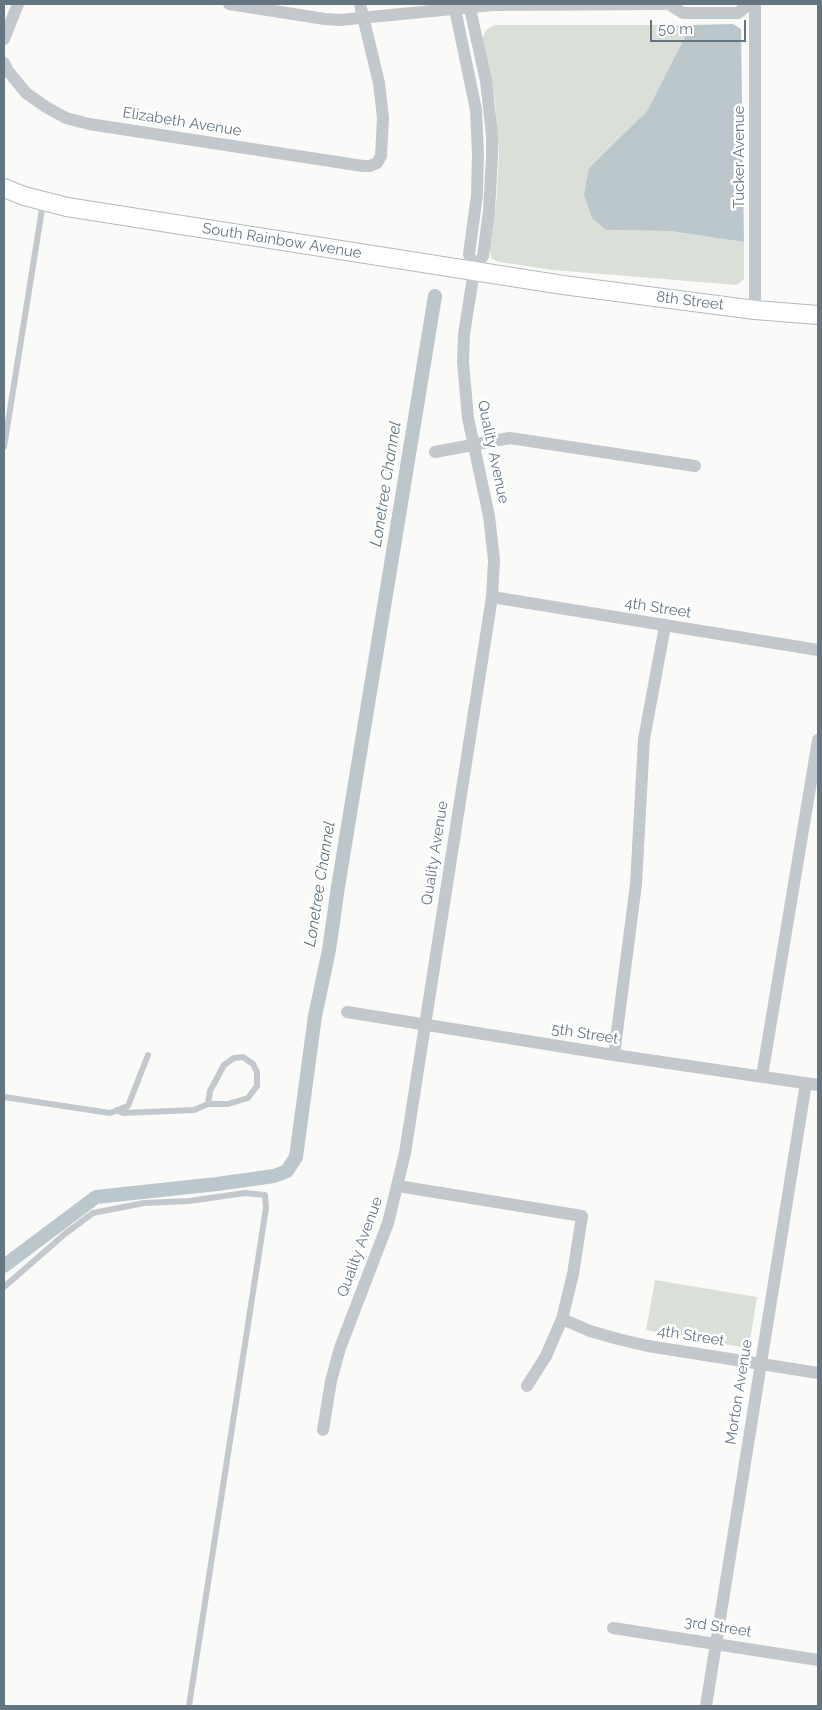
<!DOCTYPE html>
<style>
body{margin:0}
#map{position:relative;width:822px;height:1710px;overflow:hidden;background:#fafaf8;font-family:Raleway,sans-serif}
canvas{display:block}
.frame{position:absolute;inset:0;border:5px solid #657683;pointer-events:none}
.scale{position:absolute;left:650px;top:20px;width:96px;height:22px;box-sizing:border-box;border:2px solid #657683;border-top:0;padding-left:6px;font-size:15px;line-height:18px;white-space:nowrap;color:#657683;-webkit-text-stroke:4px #fff;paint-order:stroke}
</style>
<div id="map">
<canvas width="822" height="1710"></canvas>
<div class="frame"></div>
<div class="scale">50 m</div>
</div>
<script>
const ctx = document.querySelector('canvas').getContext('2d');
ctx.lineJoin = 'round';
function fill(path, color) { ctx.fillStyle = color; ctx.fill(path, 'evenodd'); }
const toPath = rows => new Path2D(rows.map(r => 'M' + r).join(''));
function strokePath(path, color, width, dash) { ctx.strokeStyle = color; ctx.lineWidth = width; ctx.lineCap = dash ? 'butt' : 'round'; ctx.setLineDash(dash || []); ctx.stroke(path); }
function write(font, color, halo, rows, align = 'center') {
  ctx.font = font + ' Raleway,sans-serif'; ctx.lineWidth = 5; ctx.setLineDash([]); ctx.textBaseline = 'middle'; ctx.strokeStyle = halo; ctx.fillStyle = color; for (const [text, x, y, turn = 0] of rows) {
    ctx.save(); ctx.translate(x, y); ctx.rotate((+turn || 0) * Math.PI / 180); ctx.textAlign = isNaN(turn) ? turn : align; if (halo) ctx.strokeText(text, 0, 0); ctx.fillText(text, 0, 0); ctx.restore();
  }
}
fill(toPath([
 [495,25,691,25,647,111,589,168,606,230,670,231,744,242,744,279,737,285,553,270,499,262,492,259,489,250,496,206,499,155,495,101,482,39,486,30],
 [655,1280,757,1297,750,1340,742,1347,646,1330]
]), '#dadfd7');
fill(toPath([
 [733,24,741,29,744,242,670,231,606,230,592,218,584,195,589,168,647,111,691,25]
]), '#bbc7cb');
strokePath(toPath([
 [4,1266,96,1197,217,1184,274,1176,287,1171,296,1157,315,1016,329,950,338,887,435,296]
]), '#bbc7cb', 14);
const secondary = toPath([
 [4,188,24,196,67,207,563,285,755,310,818,315]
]);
strokePath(secondary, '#b3babf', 20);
strokePath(toPath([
 [4,447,43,203],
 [4,1097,110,1113,128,1106,148,1055],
 [117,1110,123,1113,194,1110,208,1104,228,1104,248,1098,257,1086,257,1072,253,1064,243,1057,234,1058,224,1065,210,1091,208,1104],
 [4,1287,66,1233,93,1213,144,1203,189,1201,245,1193,265,1195,266,1208,189,1706]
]), '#c3c8cc', 6);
strokePath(toPath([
 [229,4,325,19,340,20,493,5,664,4],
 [454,4,476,110,478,154,477,195,469,254,474,271],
 [669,4,683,13,738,13,749,4],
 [755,4,755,310],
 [4,39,18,4],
 [4,63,8,71,26,93,46,107,66,118,89,124,363,166,370,166,377,163,381,156,383,118,379,83,360,4],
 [435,452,510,438,695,466],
 [492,597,818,650],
 [347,1012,614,1055,818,1085],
 [614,1055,636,884,644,739,665,626],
 [762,1076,818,740],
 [398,1186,582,1216,573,1274,562,1319,546,1356,527,1386],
 [562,1319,590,1331,618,1339,648,1346,818,1373],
 [323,1430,331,1381,340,1348,388,1223,405,1153,492,597,494,560,489,516,468,418,463,362,464,334,474,271,483,256,489,211,492,157,492,135,486,81,469,4],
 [613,1628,818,1660],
 [706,1706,806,1083]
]), '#c3c8cc', 12);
strokePath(secondary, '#fff', 18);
write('15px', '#657683', '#fff', [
 ["Elizabeth Avenue",182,122,9],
 ["Tucker Avenue",739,157,-90],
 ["South Rainbow Avenue",282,241,9],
 ["8th Street",690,301,7],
 ["Quality Avenue",493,452,78],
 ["4th Street",658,608,9],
 ["Quality Avenue",435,853,-81],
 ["5th Street",585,1034,9],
 ["Quality Avenue",360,1247,-70],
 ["4th Street",691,1336,9],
 ["Morton Avenue",739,1392,-81],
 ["3rd Street",718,1627,9]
]);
write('italic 16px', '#60757c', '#fff', [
 ["Lonetree Channel",386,484,-81],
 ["Lonetree Channel",320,884,-81]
]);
</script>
